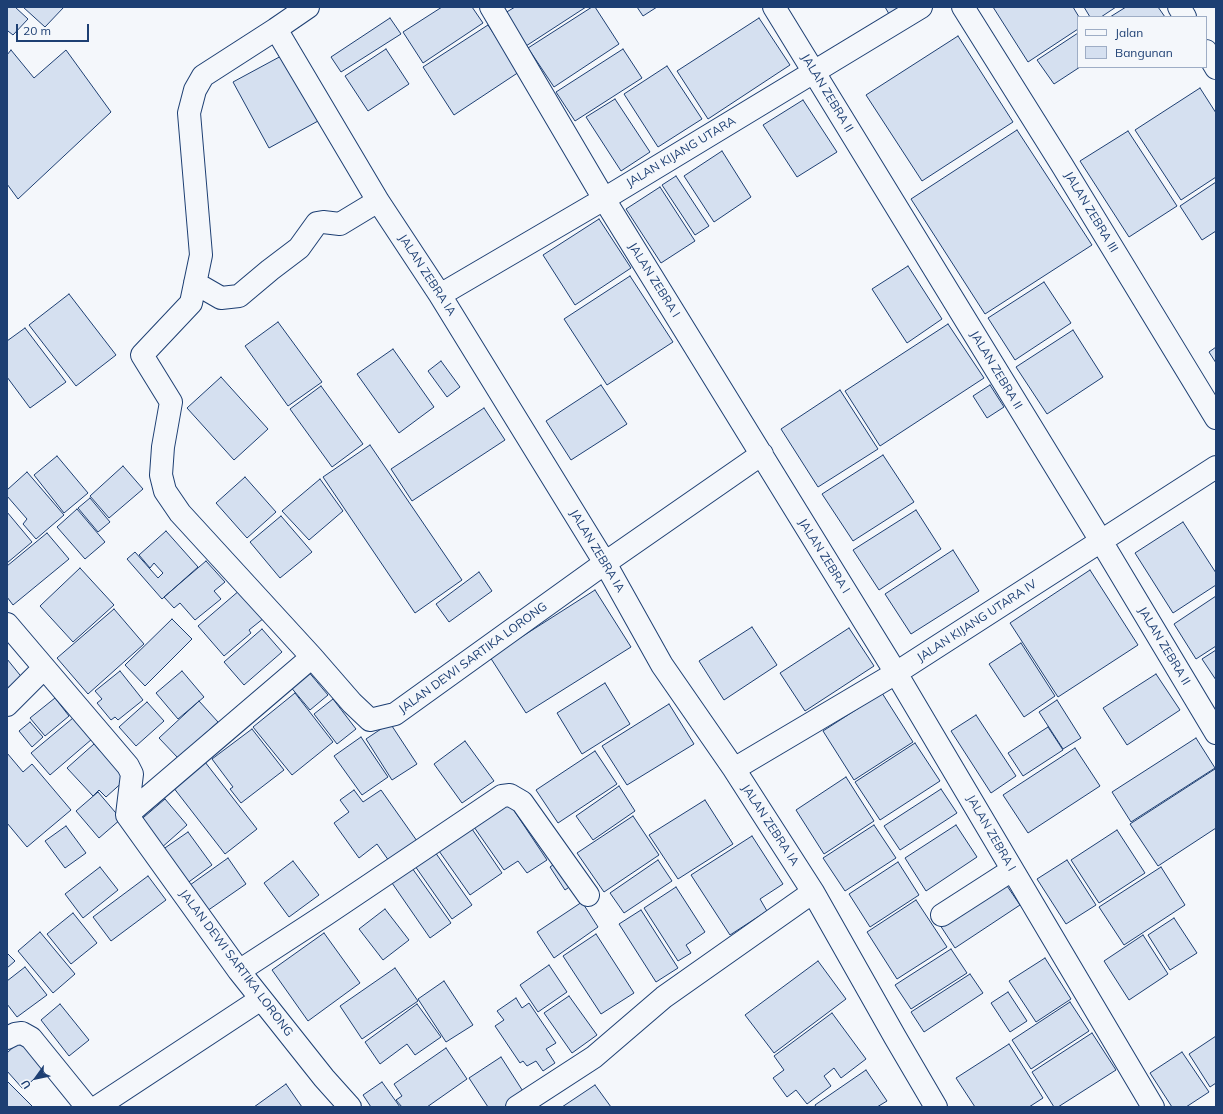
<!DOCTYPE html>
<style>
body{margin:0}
#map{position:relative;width:1223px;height:1114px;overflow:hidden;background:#f4f7fb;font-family:Mulish,sans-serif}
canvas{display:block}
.frame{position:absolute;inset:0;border:8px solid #1d3f73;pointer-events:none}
.legend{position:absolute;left:1077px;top:16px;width:130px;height:52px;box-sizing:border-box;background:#f4f7fb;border:1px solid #9eadc5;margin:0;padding:5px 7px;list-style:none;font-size:12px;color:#1d3f73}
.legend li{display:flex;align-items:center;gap:8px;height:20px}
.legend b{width:20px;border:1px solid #9eadc5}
.north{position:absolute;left:16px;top:1058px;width:40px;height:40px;-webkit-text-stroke:3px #f4f7fb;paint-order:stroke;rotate:237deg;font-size:11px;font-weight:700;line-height:16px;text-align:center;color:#1d3f73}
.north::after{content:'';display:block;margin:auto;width:14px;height:18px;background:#1d3f73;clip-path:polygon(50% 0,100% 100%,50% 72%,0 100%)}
.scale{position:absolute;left:16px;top:24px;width:73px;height:18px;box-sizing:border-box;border:2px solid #1d3f73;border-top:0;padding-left:5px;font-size:12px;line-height:14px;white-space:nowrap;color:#1d3f73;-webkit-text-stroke:3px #f4f7fb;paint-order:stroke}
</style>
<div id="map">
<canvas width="1223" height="1114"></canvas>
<div class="frame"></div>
<ul class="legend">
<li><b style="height:5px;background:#f4f7fb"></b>Jalan</li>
<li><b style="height:11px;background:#d5e0f0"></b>Bangunan</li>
</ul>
<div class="north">U</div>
<div class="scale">20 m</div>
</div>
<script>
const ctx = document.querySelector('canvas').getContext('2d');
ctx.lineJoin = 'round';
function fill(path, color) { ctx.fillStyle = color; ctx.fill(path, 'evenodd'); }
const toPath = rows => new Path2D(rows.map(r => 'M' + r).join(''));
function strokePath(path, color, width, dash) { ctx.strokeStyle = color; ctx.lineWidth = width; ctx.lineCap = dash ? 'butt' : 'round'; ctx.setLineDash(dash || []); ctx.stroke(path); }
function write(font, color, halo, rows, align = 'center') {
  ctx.font = font + ' Mulish,sans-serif'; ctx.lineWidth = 3; ctx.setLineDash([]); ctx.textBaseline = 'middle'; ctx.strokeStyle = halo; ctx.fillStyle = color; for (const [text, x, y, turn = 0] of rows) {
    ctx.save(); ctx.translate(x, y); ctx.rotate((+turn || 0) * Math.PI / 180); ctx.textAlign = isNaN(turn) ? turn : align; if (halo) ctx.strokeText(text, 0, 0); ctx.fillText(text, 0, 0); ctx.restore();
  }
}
const building = toPath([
 [7,7,15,7,28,19,13,35,8,31,7,32,7,7],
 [23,7,64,7,45,27,23,7],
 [442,7,472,7,483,23,423,63,403,32,442,7],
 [515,7,586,7,526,46,505,13,515,7],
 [592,7,595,7,619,44,554,87,528,48,592,7],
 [637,7,657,7,643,16,637,7],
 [885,7,899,7,889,14,885,7],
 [993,7,1073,7,1079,17,1078,17,1078,29,1028,62,993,7],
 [1084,7,1116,7,1101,17,1090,17,1084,7],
 [1126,7,1158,7,1165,17,1110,17,1126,7],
 [390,18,401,34,341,72,331,57,390,18],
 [759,18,790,65,708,119,677,71,759,18],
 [488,25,519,72,454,115,423,67,488,25],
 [1078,33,1078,67,1080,67,1054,84,1037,60,1078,33],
 [958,36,1013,122,922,181,866,95,958,36],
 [386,49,409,84,368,111,345,76,386,49],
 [623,49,642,78,575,121,556,92,623,49],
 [11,50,34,78,66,50,111,112,18,199,7,184,7,55,11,50],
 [283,55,318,121,269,148,233,82,283,55],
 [667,66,702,119,658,147,624,94,667,66],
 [1200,88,1216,113,1216,177,1181,200,1135,130,1200,88],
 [615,99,650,152,621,171,586,117,615,99],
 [803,100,837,152,797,177,763,125,803,100],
 [1017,130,1092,245,985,314,911,199,1017,130],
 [1128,131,1177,206,1129,237,1080,161,1128,131],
 [722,151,751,197,714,222,684,176,722,151],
 [676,176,709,226,695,235,662,185,676,176],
 [1216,182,1216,231,1202,240,1180,206,1216,182],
 [660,187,695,241,661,263,626,209,660,187],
 [599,219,631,268,575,305,543,255,599,219],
 [908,266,942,319,907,343,872,289,908,266],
 [630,276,673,342,607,385,564,319,630,276],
 [1044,282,1071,323,1015,360,988,318,1044,282],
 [69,294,116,355,76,386,29,325,69,294],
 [278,322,322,382,288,406,245,346,278,322],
 [948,324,984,378,880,446,845,391,948,324],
 [25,328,66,382,30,408,7,377,7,341,25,328],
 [1073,330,1103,377,1047,414,1016,367,1073,330],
 [1216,347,1216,363,1209,352,1216,347],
 [393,349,434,407,399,433,357,374,393,349],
 [441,361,460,387,447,397,428,371,441,361],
 [221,377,268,429,234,460,187,408,221,377],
 [601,385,627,424,571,460,546,421,601,385],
 [990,385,1004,407,987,418,973,396,990,385],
 [321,386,363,444,332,467,290,409,321,386],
 [840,390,878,449,818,487,781,429,840,390],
 [484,408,505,440,412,501,391,469,484,408],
 [370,445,462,580,415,613,323,477,370,445],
 [883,455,914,502,853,541,822,494,883,455],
 [57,456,88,493,64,513,34,475,57,456],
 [123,466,143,489,109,518,90,496,123,466],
 [27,472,64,515,36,539,23,524,27,519,7,496,7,490,27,472],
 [245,477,276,512,247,538,216,503,245,477],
 [320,479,343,511,309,540,282,511,320,479],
 [90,498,110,522,98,532,78,508,90,498],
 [77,509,105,542,85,559,57,527,77,509],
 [916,510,941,549,879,590,853,550,916,510],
 [7,512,32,542,7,563,7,512],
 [281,516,312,552,280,578,250,542,281,516],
 [1183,522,1216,573,1216,585,1173,613,1135,553,1183,522],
 [166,531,198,567,162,599,127,559,135,552,158,578,163,573,154,563,150,568,139,555,166,531],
 [47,533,69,559,13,605,7,597,7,566,47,533],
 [953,550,979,591,911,634,885,594,953,550],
 [206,561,225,582,214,591,221,599,195,620,180,603,174,608,164,597,206,561],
 [80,568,114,605,73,642,40,606,80,568],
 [1090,570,1138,645,1058,697,1010,623,1090,570],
 [479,572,492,591,449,622,436,604,479,572],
 [240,590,264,618,249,630,251,633,224,656,198,626,240,590],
 [595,590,631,647,526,713,490,657,595,590],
 [1216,596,1216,646,1196,659,1174,624,1216,596],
 [114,609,144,644,88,694,57,658,114,609],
 [172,619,192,639,145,686,125,665,172,619],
 [752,627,777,665,724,700,699,661,752,627],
 [849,628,874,666,805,711,780,673,849,628],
 [262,629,282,652,244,685,224,662,262,629],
 [1021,643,1055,696,1024,717,989,664,1021,643],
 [1216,650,1216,680,1202,659,1216,650],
 [7,659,24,680,7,695,7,659],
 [307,670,328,695,310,710,289,685,307,670],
 [120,671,143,700,118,720,115,717,111,720,97,703,102,699,95,691,120,671],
 [182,671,204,697,178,719,156,693,182,671],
 [1156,674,1180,710,1127,745,1103,708,1156,674],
 [605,683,630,724,582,754,557,713,605,683],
 [295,693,333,742,292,775,253,727,295,693],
 [882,693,913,742,854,780,823,731,882,693],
 [55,698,69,716,45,736,30,718,55,698],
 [333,699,356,729,337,744,314,714,333,699],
 [1057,700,1081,738,1063,749,1039,712,1057,700],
 [199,701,218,722,178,758,159,738,199,701],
 [147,702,164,721,136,746,119,727,147,702],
 [669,704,694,744,627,785,602,746,669,704],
 [976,715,1016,776,991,793,951,731,976,715],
 [73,718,92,739,50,775,31,753,73,718],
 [30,722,43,737,32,747,19,731,30,722],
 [390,723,417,764,392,780,366,739,390,723],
 [1048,727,1063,750,1023,776,1008,753,1048,727],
 [252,729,284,770,241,803,230,789,233,787,212,759,252,729],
 [361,737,388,777,362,795,334,756,361,737],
 [1196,738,1215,768,1131,822,1112,792,1196,738],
 [465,741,494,781,462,803,434,764,465,741],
 [915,743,940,781,880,820,855,782,915,743],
 [94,744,126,779,106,797,99,790,93,796,67,768,94,744],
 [1075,748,1100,786,1028,833,1003,795,1075,748],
 [595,751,617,784,558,823,536,790,595,751],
 [7,753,23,772,32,764,71,810,27,847,7,823,7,753],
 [205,762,257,829,225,854,173,787,205,762],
 [1215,769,1216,771,1216,828,1158,866,1130,824,1215,769],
 [846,777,874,821,824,854,796,810,846,777],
 [619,786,635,811,593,840,576,816,619,786],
 [941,789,957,813,900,850,884,826,941,789],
 [354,790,363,802,381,790,417,841,389,861,377,844,359,858,334,823,349,812,340,800,354,790],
 [98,792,121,819,99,838,76,811,98,792],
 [165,799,187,825,160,849,137,823,165,799],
 [705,800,733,844,678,879,649,835,705,800],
 [509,803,547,860,527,873,518,861,504,870,474,827,509,803],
 [633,816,659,855,604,892,577,853,633,816],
 [874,825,896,858,845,891,823,858,874,825],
 [956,825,977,857,926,891,905,858,956,825],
 [66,826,86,853,65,868,45,841,66,826],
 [472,829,502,873,470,895,439,851,472,829],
 [1117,830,1145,873,1099,903,1071,860,1117,830],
 [188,832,212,865,186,884,162,850,188,832],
 [752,836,783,884,760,899,767,911,730,935,691,875,752,836],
 [435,852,472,905,452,919,415,866,435,852],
 [228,858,246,884,207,911,190,885,228,858],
 [560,860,575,883,565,890,550,867,560,860],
 [658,860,672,881,624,913,610,893,658,860],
 [1067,860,1096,905,1066,924,1037,879,1067,860],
 [293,861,319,895,289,917,264,883,293,861],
 [898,862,919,895,870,927,849,894,898,862],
 [100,867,118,890,83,918,65,894,100,867],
 [1161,867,1185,905,1124,945,1099,907,1161,867],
 [412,868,451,923,430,938,392,883,412,868],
 [148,876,166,900,111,941,93,917,148,876],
 [1003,880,1020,905,955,948,938,922,1003,880],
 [676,887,705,932,686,945,691,953,678,961,644,908,676,887],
 [916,900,947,947,897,979,867,932,916,900],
 [582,902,598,927,554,958,537,932,582,902],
 [385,909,409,940,383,960,359,929,385,909],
 [641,910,678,968,656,982,619,924,641,910],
 [73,913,97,943,71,964,47,934,73,913],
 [1174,918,1197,953,1170,970,1148,935,1174,918],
 [40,932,75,974,53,993,18,951,40,932],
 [324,933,360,983,308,1021,272,970,324,933],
 [596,934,634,993,601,1014,563,956,596,934],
 [1143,935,1168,974,1129,1000,1104,961,1143,935],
 [951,949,967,973,911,1009,895,985,951,949],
 [7,953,15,961,7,968,7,953],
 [1045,958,1071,999,1036,1022,1009,981,1045,958],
 [818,961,846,999,774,1053,745,1015,818,961],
 [549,965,567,992,538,1012,520,985,549,965],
 [25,967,47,995,17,1017,7,1004,7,981,25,967],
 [395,968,418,1001,362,1039,340,1006,395,968],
 [970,974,983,993,924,1032,911,1012,970,974],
 [444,981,473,1025,446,1042,418,999,444,981],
 [1008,992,1027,1021,1010,1032,991,1003,1008,992],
 [569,996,597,1035,572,1053,544,1013,569,996],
 [516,998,522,1008,529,1003,556,1043,546,1049,555,1063,543,1071,536,1061,527,1066,523,1061,520,1063,495,1026,504,1020,497,1011,516,998],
 [1070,1002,1089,1031,1031,1069,1012,1040,1070,1002],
 [60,1004,89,1040,69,1056,41,1020,60,1004],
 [417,1004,441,1037,415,1055,407,1044,380,1064,365,1042,417,1004],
 [832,1013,866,1059,841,1078,834,1068,824,1076,831,1086,807,1104,796,1090,787,1097,773,1078,784,1070,774,1056,832,1013],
 [1092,1033,1116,1070,1058,1107,1054,1107,1032,1072,1092,1033],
 [1216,1036,1216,1083,1210,1087,1189,1054,1216,1036],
 [21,1040,45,1069,23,1089,7,1071,7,1053,21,1040],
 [1009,1044,1043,1098,1029,1107,975,1107,956,1078,1009,1044],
 [446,1048,467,1079,427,1107,402,1107,396,1100,402,1096,394,1084,446,1048],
 [1182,1052,1209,1092,1186,1107,1172,1107,1150,1073,1182,1052],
 [501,1057,526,1096,508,1107,488,1107,469,1078,501,1057],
 [866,1070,887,1101,877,1107,816,1107,815,1105,866,1070],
 [7,1081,33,1107,7,1107,7,1081],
 [382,1082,400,1107,371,1107,363,1095,382,1082],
 [286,1084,302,1107,254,1107,286,1084],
 [595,1085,611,1107,562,1107,595,1085]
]);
fill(building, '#d5e0f0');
strokePath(building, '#1d3f73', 1);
const street = toPath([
 [308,7,276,29,378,201,440,295,605,563,662,665,734,769,813,892,895,1037,936,1107],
 [491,7,604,199,896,673,1153,1107],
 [774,7,1101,541,1216,733],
 [963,7,1062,165,1216,418],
 [1179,7,1185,17],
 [276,29,203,76,195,90,189,113,201,255,191,303,142,355,171,402,163,447,161,475,165,491,180,513,312,657],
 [1206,51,1216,68],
 [195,283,221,298,239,296,270,270,299,248,317,223,323,222,340,224,378,201],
 [440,295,604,199,921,7],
 [7,624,128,766,132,774,127,815,239,971,324,1078,350,1107],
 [7,705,44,668],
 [734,769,896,673,1216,467],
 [127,815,312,657,352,703,370,720,395,714,605,563,762,454],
 [942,915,1012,870],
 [239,971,325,915,502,796,510,795,522,802,588,895],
 [7,1038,15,1034,22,1033,31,1038,87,1107],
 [97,1107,261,999],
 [517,1107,594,1057,664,997,813,892]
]);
strokePath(street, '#1d3f73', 24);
strokePath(street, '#f4f7fb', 22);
write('12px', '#1d3f73', '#f4f7fb', [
 ["JALAN ZEBRA II",827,93,59],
 ["JALAN KIJANG UTARA",681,152,-31],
 ["JALAN ZEBRA III",1091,212,59],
 ["JALAN ZEBRA IA",427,275,57],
 ["JALAN ZEBRA I",654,280,58],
 ["JALAN ZEBRA II",996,370,59],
 ["JALAN ZEBRA IA",597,551,59],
 ["JALAN ZEBRA I",824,556,58],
 ["JALAN KIJANG UTARA IV",977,621,-33],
 ["JALAN ZEBRA II",1164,646,59],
 ["JALAN DEWI SARTIKA LORONG",473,658,-36],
 ["JALAN ZEBRA IA",770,825,57],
 ["JALAN ZEBRA I",991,833,60],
 ["JALAN DEWI SARTIKA LORONG",236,963,53]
]);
</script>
